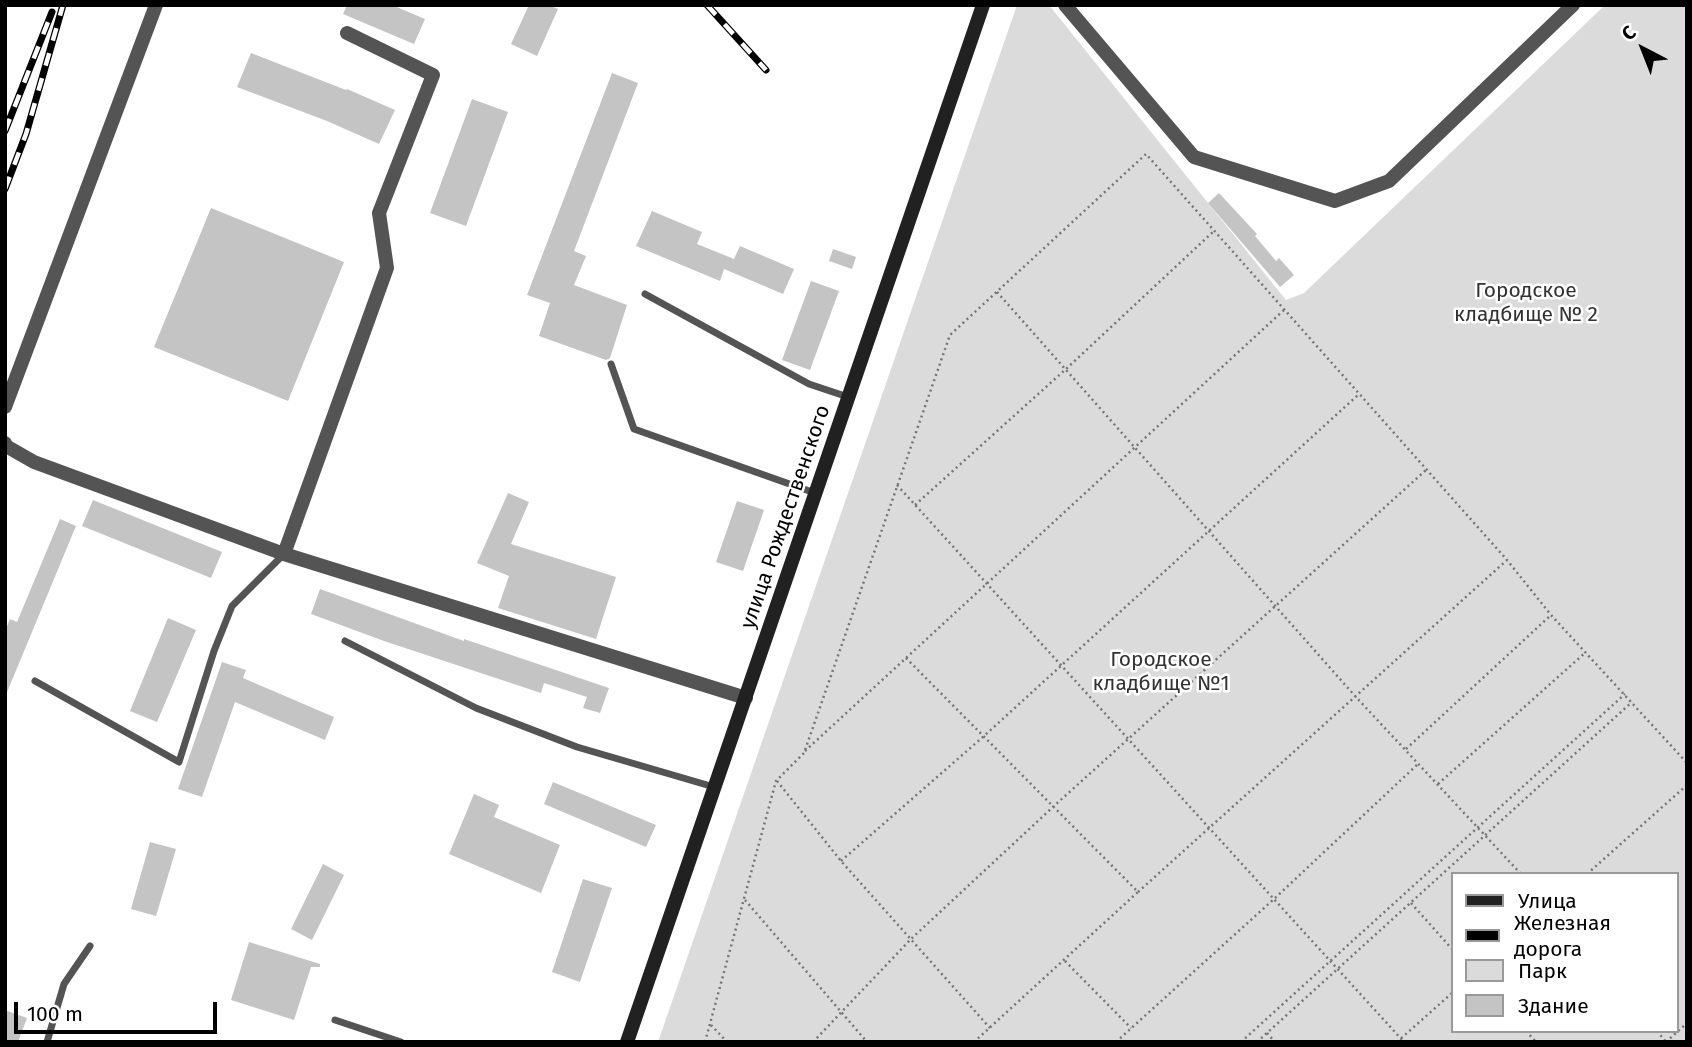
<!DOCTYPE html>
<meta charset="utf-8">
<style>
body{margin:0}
#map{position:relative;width:1692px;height:1047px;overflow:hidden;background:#fff;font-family:"Fira Sans",sans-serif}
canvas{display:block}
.frame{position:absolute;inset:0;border:7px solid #000;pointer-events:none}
.legend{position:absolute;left:1451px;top:872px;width:228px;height:161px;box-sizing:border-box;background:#fff;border:2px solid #999;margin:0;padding:9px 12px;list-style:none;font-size:21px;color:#000}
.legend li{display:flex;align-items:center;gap:14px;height:35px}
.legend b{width:35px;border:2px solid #999}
.north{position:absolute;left:1608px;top:14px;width:70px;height:70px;-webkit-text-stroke:5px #fff;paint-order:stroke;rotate:318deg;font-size:19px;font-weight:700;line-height:28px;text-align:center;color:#000}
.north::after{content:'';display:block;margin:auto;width:24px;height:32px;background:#000;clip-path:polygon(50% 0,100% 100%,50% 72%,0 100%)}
.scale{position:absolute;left:14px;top:1002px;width:203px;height:32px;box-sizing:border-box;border:4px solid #000;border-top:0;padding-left:9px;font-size:21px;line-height:24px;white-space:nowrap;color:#000;-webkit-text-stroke:5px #fff;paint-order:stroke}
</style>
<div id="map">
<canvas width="1692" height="1047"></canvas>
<div class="frame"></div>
<ul class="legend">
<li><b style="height:9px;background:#212121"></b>Улица</li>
<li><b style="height:9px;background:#000"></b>Железная дорога</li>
<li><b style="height:19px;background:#dbdbdb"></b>Парк</li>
<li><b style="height:19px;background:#c4c4c4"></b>Здание</li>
</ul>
<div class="north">С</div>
<div class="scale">100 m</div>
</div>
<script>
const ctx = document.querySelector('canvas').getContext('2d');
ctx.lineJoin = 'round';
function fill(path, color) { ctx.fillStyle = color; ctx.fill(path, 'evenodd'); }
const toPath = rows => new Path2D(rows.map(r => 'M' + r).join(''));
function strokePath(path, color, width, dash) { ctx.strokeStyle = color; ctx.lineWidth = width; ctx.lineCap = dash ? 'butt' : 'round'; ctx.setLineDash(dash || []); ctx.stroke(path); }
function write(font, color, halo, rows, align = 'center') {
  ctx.font = font + ' "Fira Sans",sans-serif'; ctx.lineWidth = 5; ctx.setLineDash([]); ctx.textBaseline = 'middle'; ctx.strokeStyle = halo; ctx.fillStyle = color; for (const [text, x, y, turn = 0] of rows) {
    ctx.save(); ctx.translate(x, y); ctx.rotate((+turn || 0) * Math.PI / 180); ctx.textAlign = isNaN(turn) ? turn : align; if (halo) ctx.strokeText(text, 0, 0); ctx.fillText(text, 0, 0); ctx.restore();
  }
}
fill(toPath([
 [1017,5,1049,5,1286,300,1304,293,1605,5,1687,5,1687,1042,658,1042],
 [1452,874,1676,874,1676,1031,1452,1031]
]), '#dbdbdb');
fill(toPath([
 [347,5,392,5,425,19,414,44,343,14],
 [529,5,549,5,558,9,537,56,511,44],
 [251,53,346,90,347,89,395,110,379,144,327,121,237,87],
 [612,73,638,83,574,251,586,256,574,285,627,305,610,358,606,360,539,336,550,303,527,295],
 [472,99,508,112,466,226,430,213],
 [1219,193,1257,234,1255,236,1276,261,1279,258,1294,275,1280,287,1208,203],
 [211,208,344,262,288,401,154,347],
 [652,211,702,232,697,244,734,259,740,246,794,269,783,294,724,269,720,281,636,246],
 [833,249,856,257,852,269,829,261],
 [811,281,839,291,810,370,782,360],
 [508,493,529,502,511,544,616,577,596,639,498,608,509,576,477,563],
 [93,500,222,552,211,578,82,526],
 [737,501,764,510,743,571,716,562],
 [60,519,76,526,5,697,5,631,10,619,17,622],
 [320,589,464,641,464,639,609,688,600,713,583,708,587,697,544,683,541,693,384,641,311,614],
 [168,618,196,630,157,722,130,711],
 [222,662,246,670,243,678,334,717,325,740,235,702,202,797,178,789],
 [553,782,656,825,646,847,544,804],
 [474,794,499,805,494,817,560,845,541,893,449,854],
 [150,842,176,849,156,916,131,909],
 [323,864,344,875,312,940,291,929],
 [583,879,612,888,580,982,552,972],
 [249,942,320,964,320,967,311,967,294,1020,231,1000],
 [5,1010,27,1018,18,1042,5,1042]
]), '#c4c4c4');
strokePath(toPath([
 [997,292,1355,696,1521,874],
 [897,485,1404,1042],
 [915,505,1066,369,1214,231],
 [906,658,1138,892,974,1042],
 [1406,749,1551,615],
 [805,751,1284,310],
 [777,781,841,861,990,1028],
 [1438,784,1586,652],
 [841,861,984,736,1358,395],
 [1587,874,1687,785],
 [1138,892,1507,560],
 [745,900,867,1042],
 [1411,903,1452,949],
 [1065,961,1131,1028],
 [711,1025,727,1042],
 [1526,1031,1536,1042],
 [1657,1031,1666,1042],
 [1267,1033,1275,1042],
 [705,1042,776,781,804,753,950,335,1146,154,1507,560,1551,615,1687,763],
 [813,1042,911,939,1054,806,1426,470],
 [1116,1042,1274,899,1418,764],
 [1241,1042,1625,694],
 [1257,1042,1632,702],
 [1397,1042,1452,993],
 [1666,1042,1687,1023]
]), '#767676', 2.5, [2, 3.5]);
strokePath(toPath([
 [645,294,809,384,848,397],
 [611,364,634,429,815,493],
 [345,641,476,708,577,747,714,787],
 [35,681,179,762,214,651,232,606,284,554],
 [335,1020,401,1042],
 [47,1042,64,984,90,946]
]), '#545454', 7);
strokePath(toPath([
 [1065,5,1194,157,1335,201,1389,181,1573,5],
 [5,407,156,5],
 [5,443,6,446,34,462,284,554,746,698],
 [284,554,387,268,379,213,433,75,347,33]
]), '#545454', 14);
strokePath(toPath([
 [627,1042,983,5]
]), '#212121', 14);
const rail = toPath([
 [707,5,766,70],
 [5,131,52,12],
 [5,189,26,134,63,5]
]);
strokePath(rail, '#000', 7);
strokePath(rail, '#fff', 4.5, [13]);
write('21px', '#323232', '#fff', [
 ["Городское",1526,291],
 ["кладбище № 2",1526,315],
 ["Городское",1161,660],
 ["кладбище №1",1161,684]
]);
write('21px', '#000', '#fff', [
 ["улица Рождественского",786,517,-71]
]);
</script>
